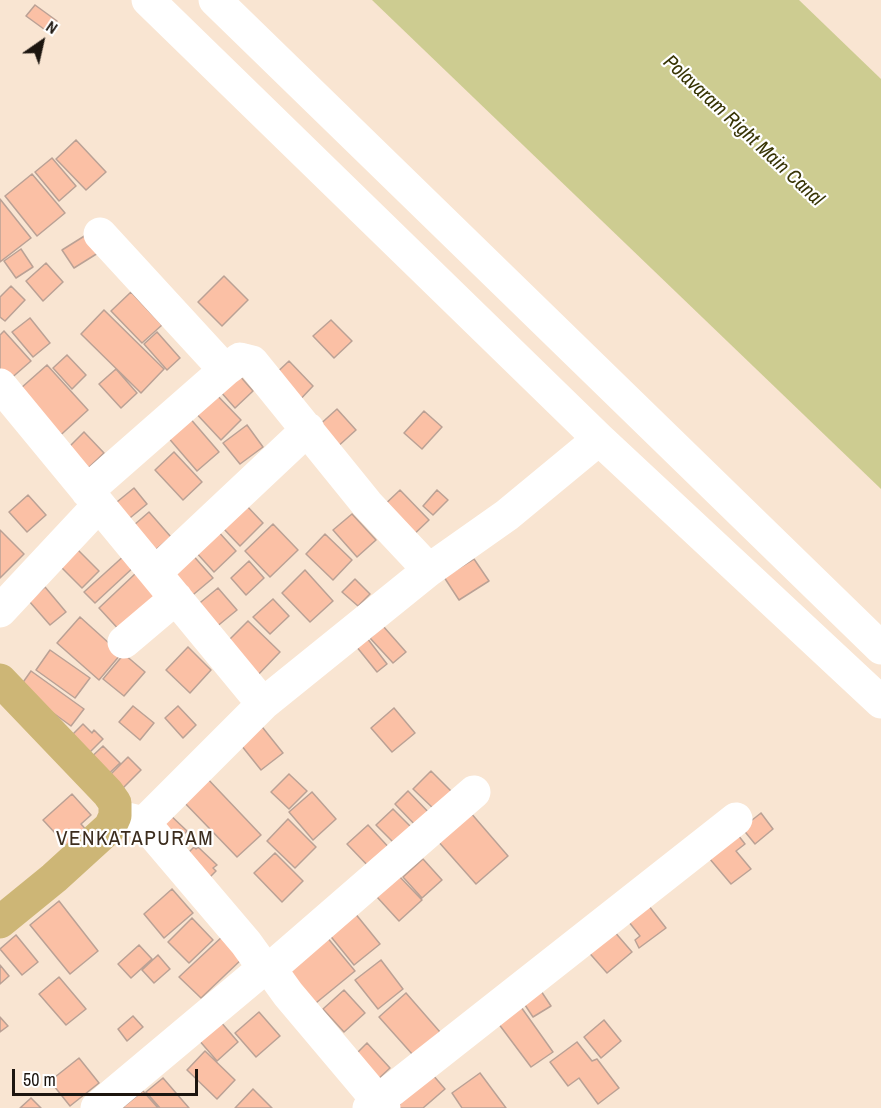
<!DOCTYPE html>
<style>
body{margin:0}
#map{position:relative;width:881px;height:1108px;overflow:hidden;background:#f9e5d2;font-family:"Archivo Narrow",sans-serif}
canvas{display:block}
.north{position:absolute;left:12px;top:12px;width:60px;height:60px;-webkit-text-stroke:4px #fff;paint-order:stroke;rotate:34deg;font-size:16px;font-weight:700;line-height:24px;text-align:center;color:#1c150f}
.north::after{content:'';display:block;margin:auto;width:21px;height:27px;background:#1c150f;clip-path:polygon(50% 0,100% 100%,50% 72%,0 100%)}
.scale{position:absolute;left:12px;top:1069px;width:186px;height:27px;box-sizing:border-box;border:3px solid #1c150f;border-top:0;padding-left:8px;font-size:18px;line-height:21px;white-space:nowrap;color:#1c150f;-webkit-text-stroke:4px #fff;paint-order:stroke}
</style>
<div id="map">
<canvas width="881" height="1108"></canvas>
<div class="north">N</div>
<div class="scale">50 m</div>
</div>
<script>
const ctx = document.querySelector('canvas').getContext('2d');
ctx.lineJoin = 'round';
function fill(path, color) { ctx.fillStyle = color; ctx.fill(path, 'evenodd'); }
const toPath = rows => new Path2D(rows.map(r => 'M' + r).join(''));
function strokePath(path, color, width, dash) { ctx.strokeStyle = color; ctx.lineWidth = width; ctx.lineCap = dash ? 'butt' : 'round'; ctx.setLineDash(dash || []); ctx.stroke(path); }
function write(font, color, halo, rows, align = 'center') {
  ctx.font = font + ' "Archivo Narrow",sans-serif'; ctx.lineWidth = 4.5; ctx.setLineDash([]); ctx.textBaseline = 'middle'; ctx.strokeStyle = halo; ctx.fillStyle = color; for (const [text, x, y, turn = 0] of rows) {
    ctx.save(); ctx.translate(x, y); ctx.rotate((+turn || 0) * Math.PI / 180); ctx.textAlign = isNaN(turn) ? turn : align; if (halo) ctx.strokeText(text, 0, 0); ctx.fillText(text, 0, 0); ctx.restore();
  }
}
fill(toPath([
 [372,0,799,0,881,79,881,489]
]), '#cdcc91');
const building = toPath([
 [35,5,57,21,48,32,26,16,35,5],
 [76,140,106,172,86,190,56,159,76,140],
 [52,158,76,186,59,201,35,172,52,158],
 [32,174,65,213,37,236,5,196,32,174],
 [0,199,31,238,0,262,0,199],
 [86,235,98,253,74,268,62,250,86,235],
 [21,249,33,267,16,278,4,261,21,249],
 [46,263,63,282,43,301,26,281,46,263],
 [224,276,248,300,222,326,198,302,224,276],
 [11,286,25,300,5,321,0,317,0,297,11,286],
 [131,292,162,325,142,343,111,311,131,292],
 [104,310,164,369,141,393,81,334,104,310],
 [30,318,50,343,33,357,12,332,30,318],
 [331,320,352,341,334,358,313,336,331,320],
 [4,331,31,361,8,381,0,373,0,335,4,331],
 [157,332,180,358,167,370,144,344,157,332],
 [67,355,86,375,72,389,53,368,67,355],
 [289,361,313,386,295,405,270,379,289,361],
 [47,365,88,410,53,442,12,396,47,365],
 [116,369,137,393,121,408,99,384,116,369],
 [239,375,253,391,235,408,220,391,239,375],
 [211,389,241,420,221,440,191,408,211,389],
 [337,409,356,430,335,449,316,428,337,409],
 [424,411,442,427,422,449,404,433,424,411],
 [188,416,219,452,197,471,166,435,188,416],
 [247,425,263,447,240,464,223,443,247,425],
 [84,432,104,453,86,470,67,449,84,432],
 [174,452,202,482,183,500,155,470,174,452],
 [134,488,147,504,125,522,112,506,134,488],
 [400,490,429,520,408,540,380,509,400,490],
 [437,490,448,500,433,515,423,506,437,490],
 [28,495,46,515,27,532,9,512,28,495],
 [245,504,263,523,240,546,222,527,245,504],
 [149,512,171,537,148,556,126,532,149,512],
 [352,514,376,540,357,557,333,530,352,514],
 [273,524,298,550,270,577,245,551,273,524],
 [216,529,236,551,214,572,194,550,216,529],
 [0,530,24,554,0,578,0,530],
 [325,534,352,560,333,580,306,554,325,534],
 [76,548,99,571,82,588,59,565,76,548],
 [190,552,213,578,188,599,165,574,190,552],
 [126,554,136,565,95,603,84,592,126,554],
 [474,559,489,581,459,600,444,577,474,559],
 [249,561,264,578,246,595,231,578,249,561],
 [305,570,333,601,310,622,282,593,305,570],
 [136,573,160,600,123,634,99,608,136,573],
 [355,579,370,594,358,606,342,592,355,579],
 [45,587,66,612,50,625,29,601,45,587],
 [218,588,237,610,215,628,196,606,218,588],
 [273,599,289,616,270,634,253,617,273,599],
 [80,617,121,654,99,680,57,643,80,617],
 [248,621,280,652,254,679,221,648,248,621],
 [383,626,406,652,393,663,370,638,383,626],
 [367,638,387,664,377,672,356,646,367,638],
 [188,647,211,670,190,693,166,670,188,647],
 [50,650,90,678,75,698,36,670,50,650],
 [124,654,145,672,124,696,103,679,124,654],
 [31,671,84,709,71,726,19,688,31,671],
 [133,706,154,723,140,740,119,722,133,706],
 [178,706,196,725,183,738,165,718,178,706],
 [394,708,415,733,392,752,371,728,394,708],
 [259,723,283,753,261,770,237,740,259,723],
 [83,724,92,733,94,730,103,739,84,758,66,741,83,724],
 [103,746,120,763,102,780,85,763,103,746],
 [128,757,141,770,118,793,105,780,128,757],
 [431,771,453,793,436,811,413,789,431,771],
 [289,774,307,791,289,809,271,792,289,774],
 [204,775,261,835,237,857,180,798,204,775],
 [408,791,434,818,420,830,395,804,408,791],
 [312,792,336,819,313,840,289,812,312,792],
 [72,794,91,815,81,824,88,832,69,848,43,820,72,794],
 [393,809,411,827,394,843,376,825,393,809],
 [167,812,187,831,174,844,154,827,167,812],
 [470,812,508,856,476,884,437,840,470,812],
 [761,813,773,829,755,844,742,828,761,813],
 [288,819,316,847,295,868,267,841,288,819],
 [368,825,393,852,373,871,347,844,368,825],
 [738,835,745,844,736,851,751,869,731,884,709,858,738,835],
 [194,847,196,849,198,847,217,865,213,868,216,871,204,883,181,860,194,847],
 [275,853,303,881,282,902,254,873,275,853],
 [423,859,442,880,422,898,403,877,423,859],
 [399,876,422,900,399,921,377,897,399,876],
 [172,889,193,913,164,938,144,914,172,889],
 [59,901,98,951,70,974,30,925,59,901],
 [645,901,666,928,639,948,635,940,640,936,625,917,645,901],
 [354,912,380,944,354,965,328,933,354,912],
 [192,918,213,940,189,963,168,942,192,918],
 [613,930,632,952,607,973,585,948,613,930],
 [16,935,38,962,22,975,0,949,16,935],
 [224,935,244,957,201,998,179,977,224,935],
 [326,936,355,971,311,1007,282,972,326,936],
 [139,945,152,959,131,978,118,964,139,945],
 [158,955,170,969,154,983,142,970,158,955],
 [381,960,403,989,378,1009,355,980,381,960],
 [0,965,9,976,0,984,0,965],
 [59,977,86,1009,66,1025,39,994,59,977],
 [539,988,551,1006,533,1017,521,999,539,988],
 [344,990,365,1013,344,1032,323,1009,344,990],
 [406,993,440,1032,413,1055,379,1017,406,993],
 [521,1007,553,1052,531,1067,498,1023,521,1007],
 [259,1012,280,1036,256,1057,235,1033,259,1012],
 [133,1016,143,1027,127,1041,118,1029,133,1016],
 [0,1017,8,1026,0,1032,0,1017],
 [604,1020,621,1041,601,1058,584,1037,604,1020],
 [220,1021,238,1042,217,1061,198,1039,220,1021],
 [577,1042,592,1061,597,1059,619,1088,598,1104,579,1078,568,1086,550,1062,577,1042],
 [367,1043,390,1068,375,1082,352,1058,367,1043],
 [205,1051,235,1080,217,1099,187,1070,205,1051],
 [79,1058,99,1083,70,1106,50,1081,79,1058],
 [426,1067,445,1089,423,1108,397,1108,426,1067],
 [480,1073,506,1108,462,1108,452,1093,480,1073],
 [163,1078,189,1108,160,1108,146,1092,163,1078],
 [253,1089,272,1108,235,1108,253,1089],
 [143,1091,158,1108,122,1108,143,1091],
 [31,1098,41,1108,20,1108,31,1098]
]);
fill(building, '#fbc0a5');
strokePath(building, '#baa195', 1.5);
strokePath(toPath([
 [148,0,599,439,881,702],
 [215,0,881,648],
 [100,234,225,370,240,359,252,362,367,504,429,570],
 [0,385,263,704],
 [87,491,225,370],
 [155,573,308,429],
 [0,611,99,505],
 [124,642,176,598],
 [115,816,144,823,263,704,429,570,507,515,599,439],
 [144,823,246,943,264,968,270,969,288,994,384,1108],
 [270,969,474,792],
 [97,1108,264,968],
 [369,1108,736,819]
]), '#fff', 33);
strokePath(toPath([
 [0,680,108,793,115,803,115,816,110,827,54,878,0,922]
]), '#cdb676', 33);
write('italic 20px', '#373404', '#fff', [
 ["Polavaram Right Main Canal",743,131,43]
]);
ctx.letterSpacing = '1.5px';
write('21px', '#3c2d1e', '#fff', [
 ["VENKATAPURAM",135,839]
]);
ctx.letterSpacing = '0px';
</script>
